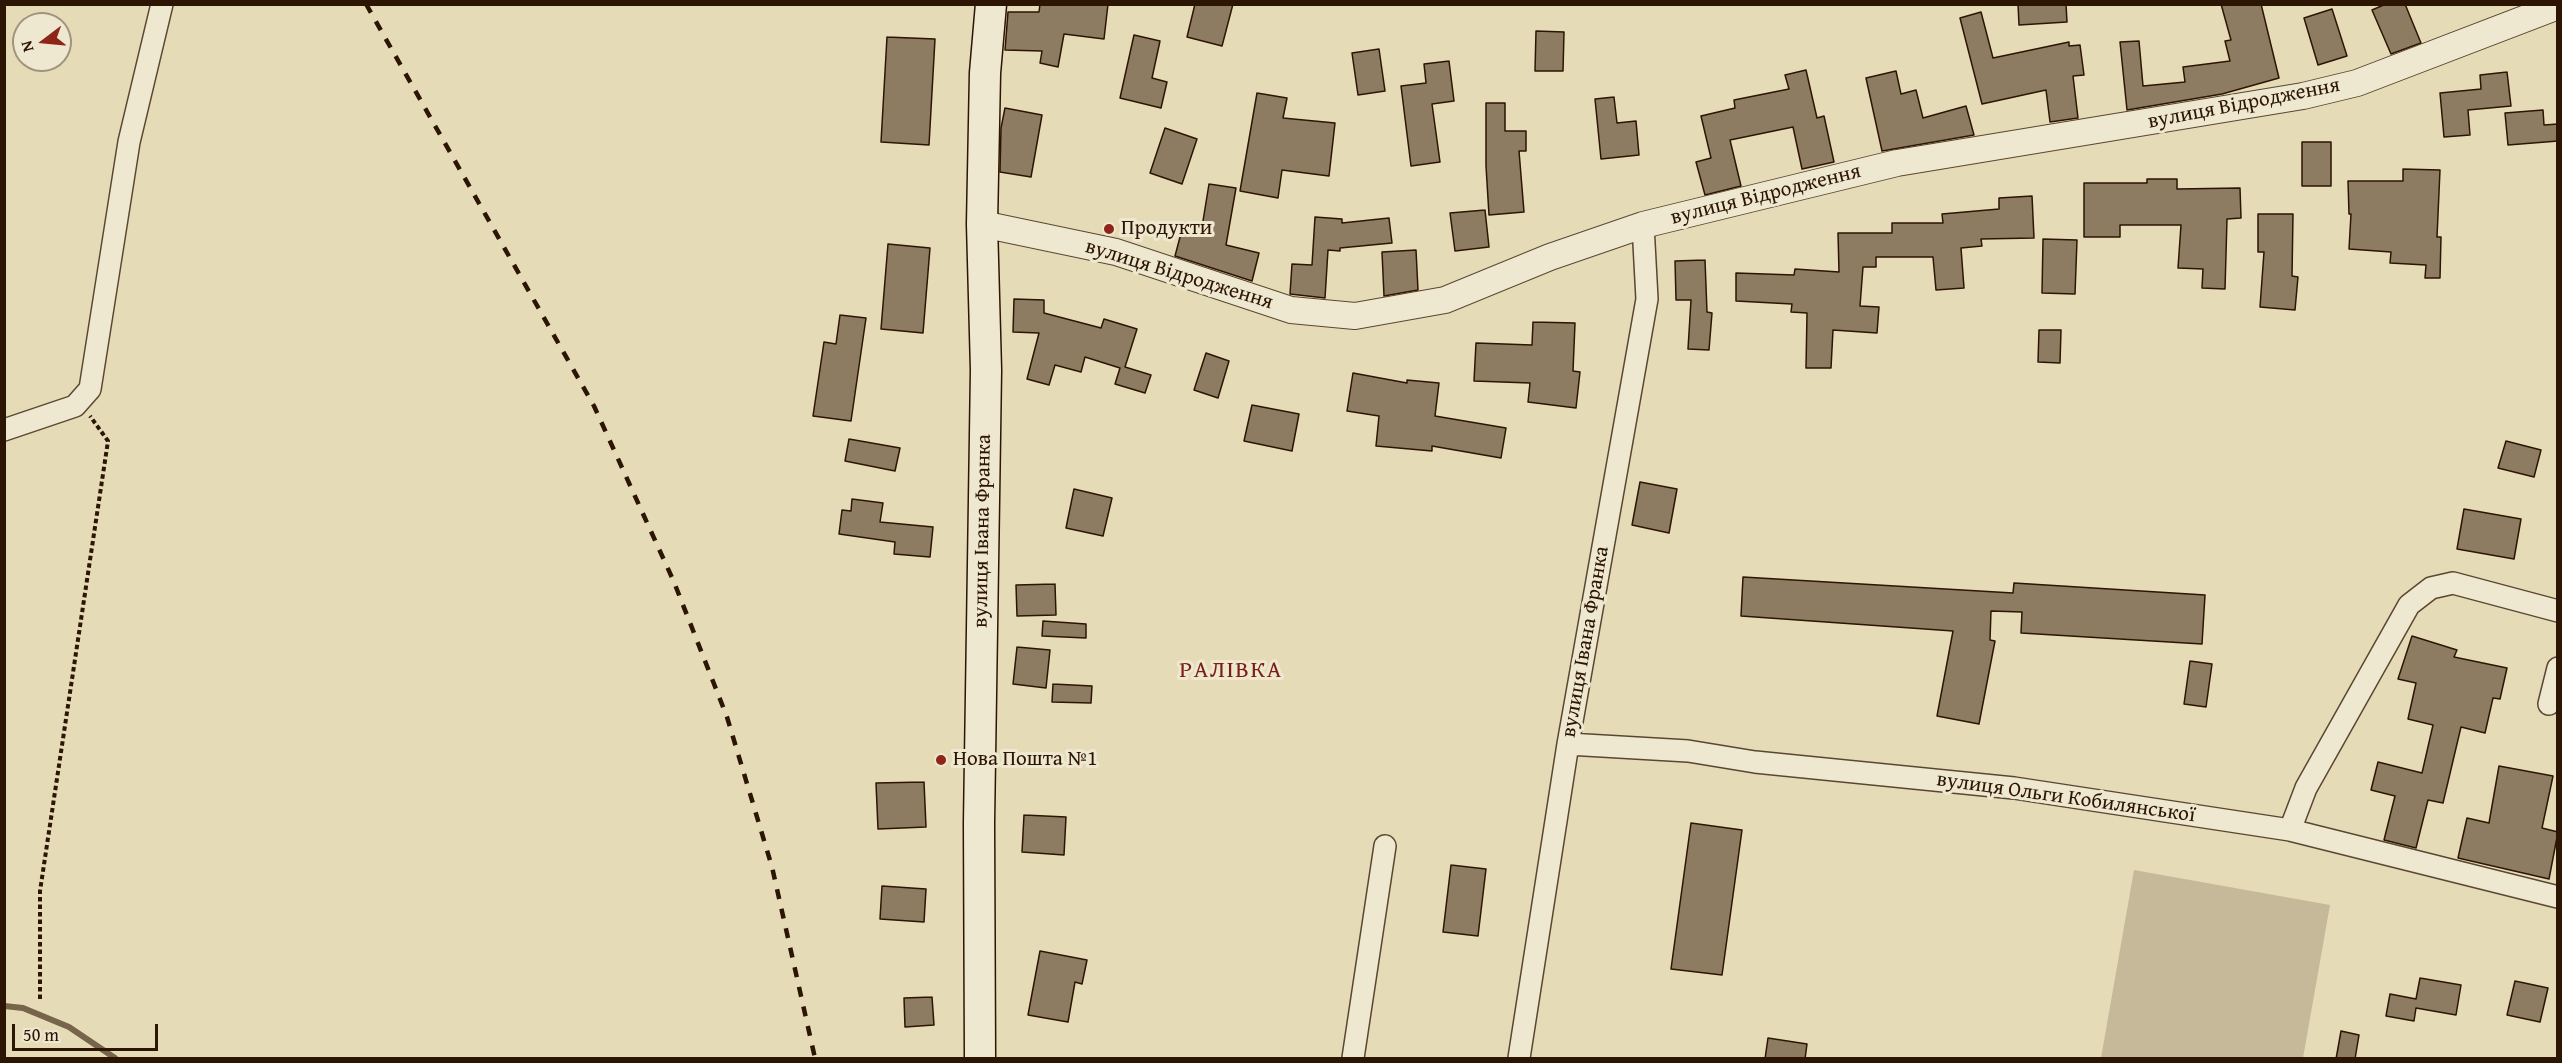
<!DOCTYPE html>
<meta charset="utf-8">
<style>
body{margin:0}
#map{position:relative;width:2562px;height:1063px;overflow:hidden;background:#e5dbb7;font-family:"Gentium Book Plus",serif}
canvas{display:block}
.frame{position:absolute;inset:0;border:6px solid #2d1504;pointer-events:none}
.north{position:absolute;left:12px;top:12px;width:60px;height:60px;box-sizing:border-box;background:#eee8d0;border:2px solid #a1947e;border-radius:50%;rotate:254deg;font-size:16px;font-weight:700;line-height:24px;text-align:center;color:#2d1504}
.north::after{content:'';display:block;margin:auto;width:21px;height:27px;background:#8f2418;clip-path:polygon(50% 0,100% 100%,50% 72%,0 100%)}
.scale{position:absolute;left:12px;top:1024px;width:146px;height:27px;box-sizing:border-box;border:3px solid #2d1504;border-top:0;padding-left:8px;font-size:18px;line-height:21px;white-space:nowrap;color:#2d1504;-webkit-text-stroke:4px #eee8d0;paint-order:stroke}
</style>
<div id="map">
<canvas width="2562" height="1063"></canvas>
<div class="frame"></div>
<div class="north">N</div>
<div class="scale">50 m</div>
</div>
<script>
const ctx = document.querySelector('canvas').getContext('2d');
ctx.lineJoin = 'round';
function fill(path, color) { ctx.fillStyle = color; ctx.fill(path, 'evenodd'); }
const toPath = rows => new Path2D(rows.map(r => 'M' + r).join(''));
function strokePath(path, color, width, dash) { ctx.strokeStyle = color; ctx.lineWidth = width; ctx.lineCap = dash ? 'butt' : 'round'; ctx.setLineDash(dash || []); ctx.stroke(path); }
function write(font, color, halo, rows, align = 'center') {
  ctx.font = font + ' "Gentium Book Plus",serif'; ctx.lineWidth = 6; ctx.setLineDash([]); ctx.textBaseline = 'middle'; ctx.strokeStyle = halo; ctx.fillStyle = color; for (const [text, x, y, turn = 0] of rows) {
    ctx.save(); ctx.translate(x, y); ctx.rotate((+turn || 0) * Math.PI / 180); ctx.textAlign = isNaN(turn) ? turn : align; if (halo) ctx.strokeText(text, 0, 0); ctx.fillText(text, 0, 0); ctx.restore();
  }
}
fill(toPath([
 [2134,870,2330,905,2303,1058,2101,1058]
]), '#c6b999');
strokePath(toPath([
 [4,1006,23,1008,69,1027,115,1058]
]), '#76644b', 6);
const building = toPath([
 [1040,4,1108,4,1104,39,1064,34,1058,67,1040,63,1042,51,1005,50,1008,12,1039,12,1040,4],
 [1195,4,1233,4,1222,46,1187,37,1195,4],
 [2018,4,2066,4,2067,22,2019,25,2018,4],
 [2221,4,2261,4,2279,78,2222,94,2127,110,2120,42,2139,41,2143,86,2185,82,2183,67,2230,61,2225,41,2231,40,2221,4],
 [2386,4,2405,4,2421,43,2391,54,2372,10,2386,4],
 [2332,9,2347,56,2318,65,2304,18,2332,9],
 [1981,12,1993,58,2069,42,2069,46,2080,45,2084,75,2073,76,2078,118,2050,122,2046,90,1982,104,1960,18,1981,12],
 [1536,31,1564,32,1563,71,1535,71,1536,31],
 [1134,35,1160,41,1152,78,1167,82,1161,108,1120,98,1134,35],
 [887,37,935,39,929,145,881,142,887,37],
 [1379,49,1385,91,1358,95,1352,53,1379,49],
 [1449,61,1454,101,1432,104,1440,162,1411,166,1401,86,1426,83,1424,64,1449,61],
 [1806,70,1817,118,1824,116,1834,162,1802,169,1793,127,1730,140,1741,186,1705,195,1696,162,1711,158,1701,116,1735,108,1734,100,1789,89,1785,75,1806,70],
 [1896,71,1901,94,1916,90,1923,118,1966,106,1974,135,1882,151,1866,78,1896,71],
 [2507,72,2511,106,2468,110,2470,135,2444,137,2440,93,2481,89,2480,75,2507,72],
 [1257,93,1287,98,1283,118,1335,123,1329,176,1282,170,1278,198,1240,191,1257,93],
 [1614,97,1617,123,1636,121,1639,155,1601,159,1595,99,1614,97],
 [1486,103,1505,103,1505,131,1526,131,1526,151,1519,151,1524,212,1489,215,1486,166,1486,103],
 [1005,108,1042,115,1031,177,1000,172,1001,128,1005,108],
 [2543,110,2544,125,2558,124,2558,141,2508,145,2505,113,2543,110],
 [1165,128,1197,139,1182,184,1150,173,1165,128],
 [2302,142,2331,142,2331,186,2302,186,2302,142],
 [2403,169,2440,170,2437,237,2441,237,2440,278,2425,278,2426,265,2390,263,2391,252,2349,249,2351,214,2349,214,2348,181,2403,181,2403,169],
 [2147,179,2177,179,2177,189,2240,188,2241,218,2227,219,2225,289,2202,288,2203,269,2178,268,2181,225,2120,225,2120,237,2084,237,2084,183,2147,183,2147,179],
 [1209,184,1236,188,1226,245,1259,253,1252,281,1175,256,1184,222,1202,227,1209,184],
 [2032,196,2034,238,1981,239,1982,246,1961,248,1964,288,1936,290,1933,257,1876,257,1876,267,1863,267,1860,306,1879,307,1877,333,1833,330,1831,368,1806,368,1807,313,1791,312,1792,304,1736,301,1736,273,1794,275,1795,269,1839,272,1838,233,1892,233,1892,223,1943,223,1942,214,1999,209,1999,198,2032,196],
 [1485,210,1489,247,1455,251,1450,213,1485,210],
 [2258,214,2293,214,2292,276,2298,277,2295,310,2260,307,2264,252,2258,252,2258,214],
 [1315,217,1342,219,1342,223,1389,218,1392,243,1340,248,1340,251,1328,250,1325,298,1290,294,1292,264,1312,265,1315,217],
 [2043,239,2077,240,2075,294,2042,293,2043,239],
 [888,244,930,248,923,333,881,329,888,244],
 [1416,250,1418,290,1384,296,1382,252,1416,250],
 [1705,260,1707,312,1712,313,1709,350,1688,349,1691,300,1676,300,1675,261,1705,260],
 [1014,299,1044,300,1044,313,1101,328,1104,319,1137,329,1125,367,1151,375,1145,393,1115,384,1120,368,1085,357,1081,372,1055,365,1049,385,1027,379,1039,333,1013,332,1014,299],
 [840,315,866,318,851,421,813,416,824,342,836,344,840,315],
 [1533,322,1575,323,1573,371,1580,372,1576,408,1528,402,1530,383,1474,381,1476,343,1532,345,1533,322],
 [2039,330,2061,330,2060,363,2038,362,2039,330],
 [1206,353,1229,361,1218,398,1194,390,1206,353],
 [1353,373,1407,383,1407,380,1439,383,1435,416,1506,428,1501,458,1432,446,1432,451,1376,446,1379,416,1347,411,1353,373],
 [1252,405,1299,414,1292,451,1244,441,1252,405],
 [849,439,900,448,895,471,845,461,849,439],
 [2506,441,2541,450,2534,477,2498,468,2506,441],
 [1640,482,1677,489,1669,533,1632,525,1640,482],
 [1074,489,1112,498,1103,536,1066,528,1074,489],
 [852,499,883,503,880,522,933,527,930,557,894,554,895,542,839,534,842,510,851,511,852,499],
 [2464,509,2521,519,2514,559,2457,549,2464,509],
 [1743,577,2013,593,2014,583,2205,595,2202,644,2021,633,2022,612,1991,611,1990,640,1995,641,1979,724,1937,716,1953,631,1741,616,1743,577],
 [1055,584,1056,615,1017,616,1016,585,1055,584],
 [1043,621,1086,624,1086,638,1042,636,1043,621],
 [2412,636,2457,650,2454,657,2507,668,2500,699,2493,698,2485,733,2461,727,2443,803,2428,800,2416,848,2384,840,2395,796,2371,790,2378,762,2422,773,2433,725,2408,719,2416,683,2398,679,2412,636],
 [1017,647,1050,650,1046,688,1013,684,1017,647],
 [2190,661,2212,664,2206,707,2184,704,2190,661],
 [1053,684,1092,686,1091,703,1052,702,1053,684],
 [2499,766,2553,776,2542,828,2558,832,2549,879,2458,858,2467,818,2489,823,2499,766],
 [924,782,926,827,878,829,876,783,924,782],
 [1024,815,1066,817,1064,855,1022,852,1024,815],
 [1691,823,1742,830,1722,975,1671,969,1691,823],
 [1451,865,1486,869,1478,936,1443,932,1451,865],
 [882,886,926,889,924,922,880,919,882,886],
 [1040,951,1087,960,1082,984,1075,982,1068,1022,1028,1015,1040,951],
 [2420,978,2461,985,2456,1015,2416,1008,2414,1021,2386,1016,2390,994,2416,999,2420,978],
 [2515,981,2548,988,2540,1022,2507,1015,2515,981],
 [932,997,934,1025,905,1027,904,998,932,997],
 [2341,1031,2359,1035,2355,1059,2336,1059,2341,1031],
 [1768,1038,1807,1044,1805,1059,1765,1059,1768,1038]
]);
fill(building, '#8d7c61');
strokePath(building, '#2d1504', 1.5);
const minor = toPath([
 [4,430,75,406,90,389,129,142,162,4],
 [2549,704,2558,668],
 [1568,744,1688,751,1755,762,2014,788,2290,830,2558,897],
 [2290,830,2306,788,2409,605,2431,588,2453,583,2558,611],
 [1353,1058,1385,846],
 [1519,1058,1568,744,1647,299,1643,225]
]);
const tertiary = toPath([
 [982,224,1116,252,1291,310,1355,316,1445,300,1550,257,1643,225,1897,163,2303,96,2357,83,2558,6]
]);
const secondary = toPath([
 [980,1058,979,823,986,370,982,224,985,73,991,4]
]);
strokePath(minor, '#5b4631', 24);
strokePath(tertiary, '#5b4631', 28);
strokePath(secondary, '#2d1504', 33);
strokePath(toPath([
 [40,999,40,891,108,441,90,416]
]), '#2d1504', 4, [4.5, 3]);
strokePath(minor, '#eee8d0', 21);
strokePath(tertiary, '#eee8d0', 26);
strokePath(secondary, '#eee8d0', 30);
strokePath(toPath([
 [366,4,594,406,674,582,727,717,772,867,815,1058]
]), '#2d1504', 4.5, [10, 10]);
for (const [x, y, r, color] of [
 [1109,229,6,"#8f2418"],
 [941,760,6,"#8f2418"]
]) { const dot = new Path2D(); dot.arc(x, y, r, 0, 2 * Math.PI); ctx.fillStyle = color; ctx.fill(dot); strokePath(dot, '#eee8d0', 2); }
write('21px', '#2d1504', '#eee8d0', [
 ["вулиця Відродження",2244,104,-11],
 ["вулиця Відродження",1766,195,-14],
 ["вулиця Відродження",1179,275,17],
 ["вулиця Івана Франка",983,531,-89],
 ["вулиця Івана Франка",1586,642,-80],
 ["вулиця Ольги Кобилянської",2066,798,8]
]);
write('21px', '#2d1504', '#eee8d0', [
 ["Продукти",1121,229],
 ["Нова Пошта №1",953,760]
], 'left');
ctx.letterSpacing = '1.5px';
write('24px', '#7a1f14', '#eee8d0', [
 ["РАЛІВКА",1231,671]
]);
ctx.letterSpacing = '0px';
</script>
